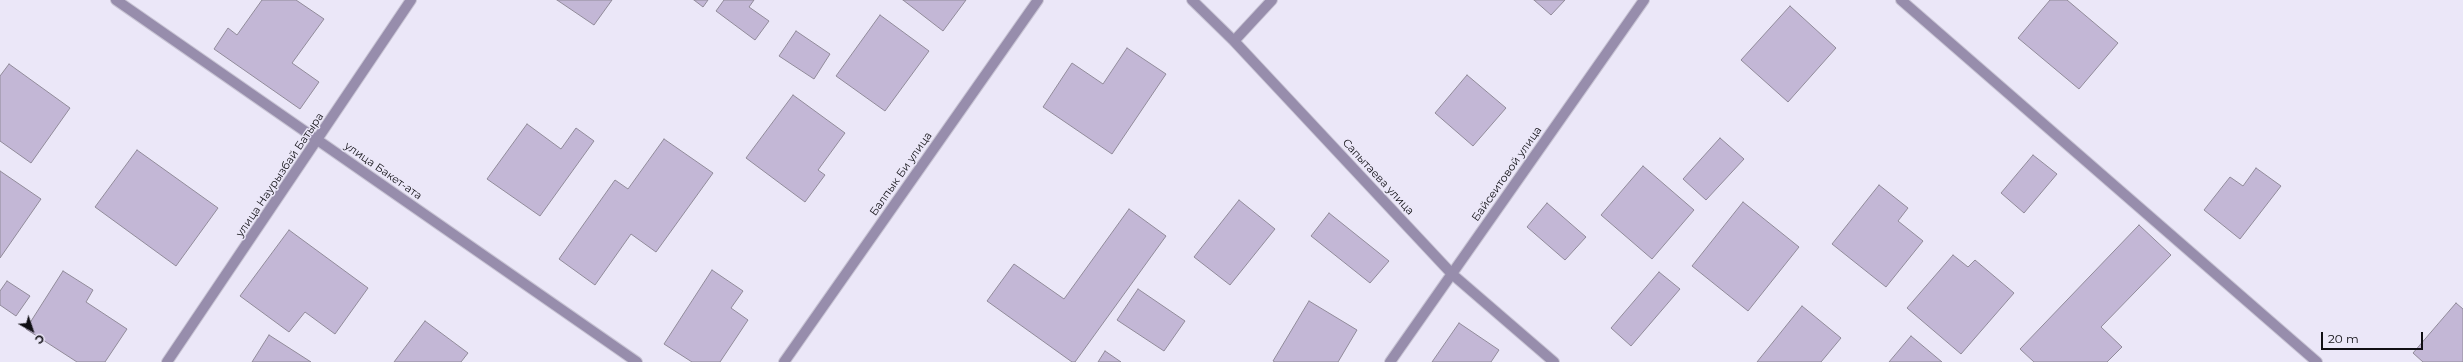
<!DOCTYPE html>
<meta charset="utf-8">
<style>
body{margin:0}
#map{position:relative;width:2463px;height:362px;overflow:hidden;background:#ebe7f8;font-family:Montserrat,sans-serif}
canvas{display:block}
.north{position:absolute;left:12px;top:310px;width:40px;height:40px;-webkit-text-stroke:3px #ebe7f8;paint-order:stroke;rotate:140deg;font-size:11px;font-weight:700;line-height:16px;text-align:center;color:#100f14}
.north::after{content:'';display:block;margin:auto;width:14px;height:18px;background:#100f14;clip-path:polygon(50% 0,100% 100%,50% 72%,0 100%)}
.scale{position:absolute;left:2321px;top:332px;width:102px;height:18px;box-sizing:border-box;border:2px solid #100f14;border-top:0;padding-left:5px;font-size:12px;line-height:14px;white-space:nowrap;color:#100f14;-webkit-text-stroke:3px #ebe7f8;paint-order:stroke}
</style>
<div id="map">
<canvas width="2463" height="362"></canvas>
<div class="north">С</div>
<div class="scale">20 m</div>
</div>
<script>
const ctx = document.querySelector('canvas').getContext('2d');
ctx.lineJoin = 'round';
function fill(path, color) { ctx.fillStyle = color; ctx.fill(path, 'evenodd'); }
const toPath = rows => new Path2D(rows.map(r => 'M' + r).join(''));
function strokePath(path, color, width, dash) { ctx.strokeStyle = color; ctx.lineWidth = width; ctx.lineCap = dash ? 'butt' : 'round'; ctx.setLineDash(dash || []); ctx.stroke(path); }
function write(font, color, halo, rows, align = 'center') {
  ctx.font = font + ' Montserrat,sans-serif'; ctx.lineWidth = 3; ctx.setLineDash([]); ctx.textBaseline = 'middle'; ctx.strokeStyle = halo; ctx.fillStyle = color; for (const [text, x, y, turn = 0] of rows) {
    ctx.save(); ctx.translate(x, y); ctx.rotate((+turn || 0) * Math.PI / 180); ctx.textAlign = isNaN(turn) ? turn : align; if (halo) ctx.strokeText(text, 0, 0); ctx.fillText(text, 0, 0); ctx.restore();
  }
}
const building = toPath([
 [262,0,296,0,324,19,292,63,319,82,300,109,214,49,228,28,237,35,262,0],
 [557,0,612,0,594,25,557,0],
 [694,0,708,0,703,7,694,0],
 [724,0,754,0,749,7,769,21,755,40,716,11,724,0],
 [903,0,966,0,943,31,903,0],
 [1534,0,1565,0,1551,15,1534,0],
 [2050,0,2067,0,2118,43,2079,89,2018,38,2050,0],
 [1790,6,1836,48,1788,102,1741,60,1790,6],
 [880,15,929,51,885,111,836,76,880,15],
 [796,31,830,54,814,79,779,56,796,31],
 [1127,48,1166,74,1112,154,1043,107,1072,63,1103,84,1127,48],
 [9,64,70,108,31,163,0,141,0,76,9,64],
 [1467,75,1506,108,1473,146,1435,113,1467,75],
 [793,95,845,133,818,170,825,175,805,202,746,158,793,95],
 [527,124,561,149,576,128,594,141,540,216,487,179,527,124],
 [1720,138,1744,159,1706,200,1683,179,1720,138],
 [664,139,713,173,656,252,631,234,595,285,559,259,615,180,628,189,664,139],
 [137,150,218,208,176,266,95,207,137,150],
 [2033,155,2057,174,2024,213,2001,193,2033,155],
 [1643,166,1694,210,1652,259,1601,215,1643,166],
 [2256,168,2281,186,2240,239,2204,210,2230,177,2243,186,2256,168],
 [0,171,41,199,0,258,0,171],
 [1879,185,1908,208,1898,221,1923,241,1886,287,1832,244,1879,185],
 [1239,200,1275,229,1230,285,1194,257,1239,200],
 [1743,202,1799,247,1748,311,1692,266,1743,202],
 [1547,203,1586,237,1565,260,1527,227,1547,203],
 [1129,209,1166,236,1075,362,1072,362,987,301,1014,264,1064,299,1129,209],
 [1329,213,1389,261,1370,283,1311,236,1329,213],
 [2139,225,2171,255,2101,327,2122,347,2107,362,2034,362,2020,349,2139,225],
 [289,230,368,288,335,334,305,312,289,332,240,296,289,230],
 [1953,255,1968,267,1975,260,2014,293,1961,354,1907,308,1953,255],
 [712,270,743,291,731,308,748,320,720,362,692,362,664,344,712,270],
 [63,271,93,290,86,302,127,329,105,362,77,362,26,329,63,271],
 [1659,272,1680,289,1631,346,1611,328,1659,272],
 [7,281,30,296,16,316,0,305,0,291,7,281],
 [1138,289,1185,321,1164,351,1117,320,1138,289],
 [1309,301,1357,330,1338,362,1275,362,1273,361,1309,301],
 [2456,303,2463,309,2463,362,2423,362,2413,353,2456,303],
 [1802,306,1841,338,1821,362,1757,362,1802,306],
 [425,321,468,353,461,362,394,362,425,321],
 [1459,323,1499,350,1491,362,1432,362,1459,323],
 [269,335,311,362,252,362,269,335],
 [1911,336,1942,362,1889,362,1911,336],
 [1105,351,1121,362,1098,362,1105,351]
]);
fill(building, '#c3b7d6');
strokePath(building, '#918b9a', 1);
const minor = toPath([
 [116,0,637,362],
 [1192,0,1234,41,1452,274,1554,362],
 [1901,0,2317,362],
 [1234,41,1272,0],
 [167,362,411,0],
 [784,362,1038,0],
 [1390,362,1644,0]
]);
strokePath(minor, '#c8c4d4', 12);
strokePath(minor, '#978dac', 10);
write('11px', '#100f14', '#ebe7f8', [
 ["улица Бакет-ата",383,171,35],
 ["Балпык Би улица",901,174,-55],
 ["Байсеитовой улица",1507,174,-55],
 ["улица Наурызбай Батыра",280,175,-56],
 ["Сапытаева улица",1378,177,47]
]);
</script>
